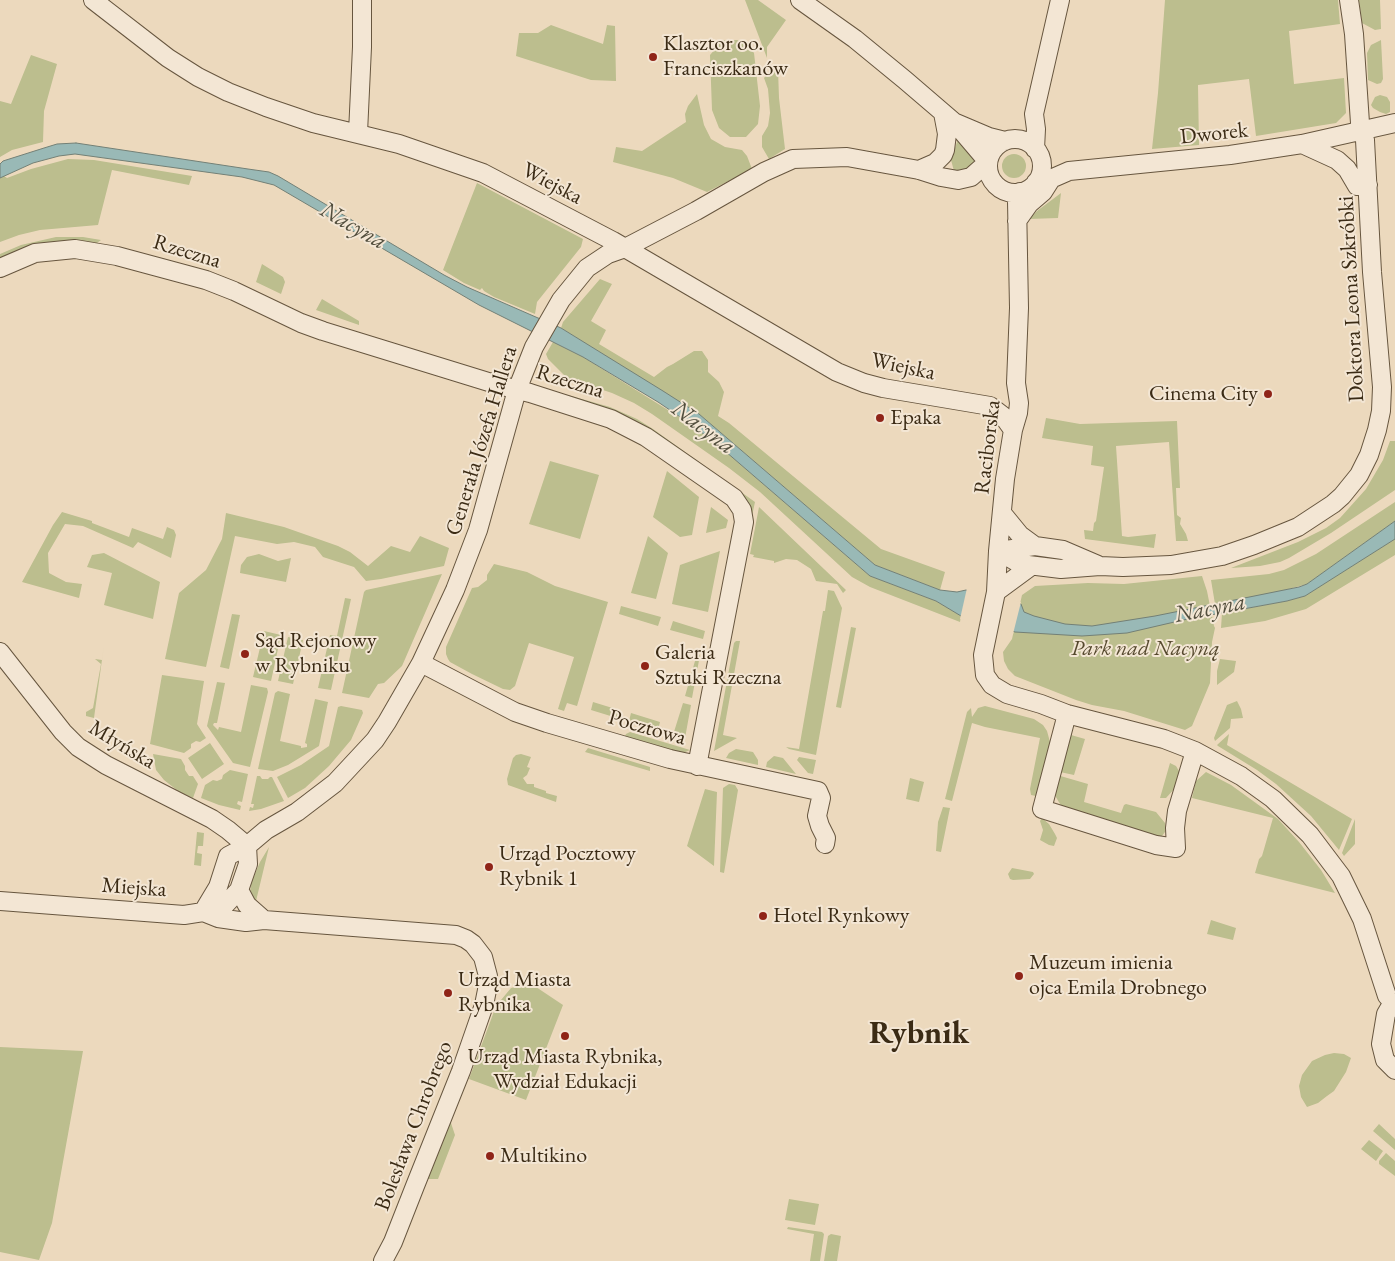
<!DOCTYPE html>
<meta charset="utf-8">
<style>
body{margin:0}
canvas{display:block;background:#ecd9bd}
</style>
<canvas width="1395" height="1261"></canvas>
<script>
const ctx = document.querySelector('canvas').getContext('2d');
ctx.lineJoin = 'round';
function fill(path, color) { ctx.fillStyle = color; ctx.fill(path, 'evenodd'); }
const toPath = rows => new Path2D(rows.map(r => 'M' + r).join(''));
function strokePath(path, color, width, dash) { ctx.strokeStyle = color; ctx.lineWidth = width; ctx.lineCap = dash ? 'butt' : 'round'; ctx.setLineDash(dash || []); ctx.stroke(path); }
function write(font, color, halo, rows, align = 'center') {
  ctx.font = font + ' "EB Garamond",serif'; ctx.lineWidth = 4; ctx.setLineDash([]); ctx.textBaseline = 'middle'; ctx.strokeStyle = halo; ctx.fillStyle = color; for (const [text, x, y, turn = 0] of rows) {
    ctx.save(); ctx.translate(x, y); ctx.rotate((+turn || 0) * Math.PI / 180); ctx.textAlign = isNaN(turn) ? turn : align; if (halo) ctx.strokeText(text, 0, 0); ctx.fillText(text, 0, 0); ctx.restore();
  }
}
fill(toPath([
 [745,0,758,0,786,20,767,47,767,58],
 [1165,0,1338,0,1340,24,1289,31,1294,84,1344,78,1346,113,1336,123,1256,136,1249,79,1198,85,1199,145,1152,149,1158,93],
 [1359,0,1380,0,1381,29,1375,30,1362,23],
 [551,25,603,44,607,25,615,26,616,81,591,80,516,56,519,33,538,33],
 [723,40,737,40,746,43,754,53,760,106,758,124,746,137,730,137,719,128,712,110,710,55],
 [1381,40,1383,79,1381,83,1377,84,1368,80,1367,53,1371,45],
 [31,55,57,64,44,111,43,142,12,150,0,157,0,101,11,104],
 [773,67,778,69,779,98,785,149,769,159,762,147,762,136,768,126,770,113,768,89,764,78],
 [697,94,704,125,711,139,725,147,742,150,747,156,752,169,707,192,673,178,613,162,616,147,642,151,686,122,685,114,688,106],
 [1380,95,1387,97,1390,102,1390,112,1386,114,1380,112,1373,108,1371,105,1375,97],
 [958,139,980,160,968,168,954,171,951,160],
 '1002 166a12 12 0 1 1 24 0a12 12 0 1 1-24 0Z',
 [68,159,94,160,192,176,189,185,112,170,98,225,40,230,19,235,0,242,0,178,4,176,7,178,31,169],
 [477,183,583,239,581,247,537,302,535,314,494,297,484,291,482,288,480,290,464,283,443,270],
 [1061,193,1058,218,1029,219,1037,211],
 [56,237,83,237,101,240,97,243,73,241,0,259,0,254,21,245],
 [262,264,283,277,285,282,281,294,256,282],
 [600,279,612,284,591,321,606,330,599,344,654,377,667,367,673,364,694,351,702,351,708,360,708,372,719,382,724,392,718,416,729,423,881,549,945,572,940,590,875,565,699,414,561,328,563,322],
 [322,299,359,321,359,325,316,310],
 [553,342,583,357,692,425,718,445,870,576,936,601,961,616,960,622,870,587,852,577,760,492,729,468,652,414,634,403,612,393,567,378,548,359,546,354],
 [564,394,610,407,637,419,653,429,755,502,752,516,750,507,636,422,610,410,563,396],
 [1046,418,1080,424,1177,421,1180,488,1176,488,1177,515,1181,518,1180,524,1186,534,1188,541,1176,541,1169,442,1116,446,1122,536,1128,537,1156,534,1154,548,1085,539,1084,530,1093,531,1094,523,1096,521,1104,467,1091,465,1093,446,1042,438],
 [1390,441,1395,441,1395,490,1331,533,1289,558,1280,562,1260,566,1231,568,1298,542,1326,528,1340,518,1366,489,1383,460],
 [550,461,599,475,580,539,529,524],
 [667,471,699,497,692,535,680,537,653,517],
 [1395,502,1395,521,1307,584,1267,595,1215,604,1211,580,1269,574,1284,570,1316,554],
 [711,507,728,520,726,528,706,533],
 [759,507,846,590,843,593,837,584,816,581,811,569,797,560,786,559,774,563,774,561,753,557,754,555,750,554],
 [62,512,92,521,92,523,129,537,132,528,163,539,167,527,174,530,176,535,171,558,138,542,133,548,83,526,65,524,48,553,49,573,66,582,82,584,79,598,22,582,53,525],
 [226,513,284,527,338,546,350,552,368,566,391,546,410,552,420,536,449,548,444,566,381,579,366,581,354,567,323,557,315,547,294,542,277,544,235,536,206,667,165,659,179,593,206,570,222,539],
 [648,536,668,553,656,599,631,593],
 [1395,539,1395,555,1306,609,1265,621,1221,628,1222,613,1287,601,1305,596],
 [720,551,708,612,672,604,680,565],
 [104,553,160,582,153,619,104,605,112,573,87,567,92,555],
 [259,554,278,561,291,558,286,582,240,573,241,565,247,557],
 [494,564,527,572,555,586,608,602,577,706,567,703,564,711,558,709,574,657,529,643,515,686,510,690,503,689,472,674,450,662,448,659,446,654,446,647,472,588,478,587,487,580,487,575],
 [442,574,402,666,384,683,378,684,369,698,342,693,364,592,366,590],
 [1202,576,1207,591,1214,626,1215,628,1212,642,1210,683,1192,726,1185,730,1124,711,1092,705,1076,700,1015,676,1008,669,1004,661,1003,652,1012,639,1022,595,1035,586,1088,583,1124,584],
 [828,590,834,591,842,608,816,755,789,749,786,747,799,749,823,611,825,611],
 [345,598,351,599,331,690,318,688,330,635,337,636],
 [621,606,661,617,658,626,619,614],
 [232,614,240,615,229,669,220,667],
 [673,621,705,631,703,639,670,630],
 [851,627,856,628,841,708,836,707],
 [264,631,281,635,271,681,253,677],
 [288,637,303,640,293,684,278,681],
 [736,641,740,641,723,735,737,738,714,751,734,643],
 [104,645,94,718,86,716,86,712,93,708,101,664,95,659,102,660],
 [697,654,700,655,692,698,685,696],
 [1220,659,1236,661,1234,672,1217,685,1217,671],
 [162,675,204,681,197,724,206,738,200,742,196,741,191,744,191,748,184,753,150,744],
 [217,682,225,683,217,723,214,723,213,725,218,730,219,727,241,732,251,685,267,688,268,692,250,767,233,763,207,726],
 [278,691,290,694,280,741,301,746,301,748,307,747,307,744,305,743,315,699,328,702,319,746,288,765,273,771,258,769,275,693],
 [1237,701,1241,709,1243,718,1231,719,1230,728,1215,741,1214,738,1227,705],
 [593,702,619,710,617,718,591,710],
 [683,703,691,705,685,738,673,735],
 [341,706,362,710,363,713,351,740,329,766,305,788,288,798,277,777,301,765,329,746,338,707],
 [985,706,1034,719,1043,725,1047,731,1050,742,1036,796,1031,795,1030,789,1040,738,985,727,972,723,952,801,945,799,967,712,971,708,972,717,978,708],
 [631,713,660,722,658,730,629,721],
 [630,732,690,750,683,753,624,738,626,734],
 [1229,734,1227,745,1352,819,1339,850,1311,816,1276,784,1257,770,1218,746,1217,745],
 [1071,735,1085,739,1074,775,1060,772],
 [210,743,224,764,202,779,188,758],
 [588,748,650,767,650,771,585,752],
 [736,749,753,752,758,760,758,765,726,758,729,753],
 [153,754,181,759,185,766,185,770,189,776,193,776,198,784,193,798,178,791,164,780,156,770],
 [521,754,531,757,527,767,530,768,527,775,523,778,527,784,534,784,534,787,546,791,546,793,557,796,556,802,508,785,507,779,513,758,516,755],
 [774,756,783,758,796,774,766,767,767,762],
 [799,757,816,760,813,774,808,773,797,760],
 [1170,763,1176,766,1179,771,1176,787,1166,798,1160,798],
 [230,770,248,774,242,802,238,801,237,804,241,806,240,810,219,805,201,798,205,785,213,780,217,781,222,779,223,775],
 [1206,772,1231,785,1278,819,1299,842,1321,870,1335,893,1255,873,1259,859,1262,856,1273,818,1192,798,1196,781],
 [1057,775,1088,784,1084,802,1121,813,1124,805,1126,804,1156,812,1165,823,1165,832,1162,836,1157,837,1064,808,1060,804,1053,792],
 [257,776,260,776,262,779,268,779,270,777,272,777,284,801,261,809,249,811,250,807,253,808,254,804,251,804],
 [910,778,924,782,919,802,906,799],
 [729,784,735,785,738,790,724,873,720,872,723,788],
 [705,789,717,792,714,866,687,846],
 [943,807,950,808,941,852,936,851,938,822],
 [1042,818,1049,824,1055,834,1057,838,1054,846,1049,845,1040,840,1043,830,1040,821],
 [1355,819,1355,844,1344,856,1342,853],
 [197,832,204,833,203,846,198,846,197,853,202,854,201,866,194,865],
 [269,847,256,901,253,902,250,894,251,883,260,862],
 [1012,868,1033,872,1034,874,1030,879,1013,880,1010,879,1008,874],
 [1211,920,1236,928,1233,940,1207,934],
 [530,983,563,1005,526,1100,469,1079,496,1006,511,988],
 [0,1047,83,1051,52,1223,39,1260,0,1252],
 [1334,1053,1344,1054,1351,1058,1346,1072,1334,1091,1327,1096,1318,1103,1307,1107,1301,1097,1299,1086,1302,1075,1312,1061,1325,1055],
 [448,1122,451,1123,455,1135,438,1179,427,1179],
 [1379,1124,1395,1139,1395,1150,1373,1131],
 [1369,1140,1383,1151,1376,1161,1361,1149],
 [1386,1153,1395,1161,1395,1176,1379,1164,1379,1161],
 [789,1199,819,1204,815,1225,785,1220],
 [788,1227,822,1232,824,1234,820,1261,810,1261,814,1234,787,1229],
 [831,1234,841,1236,837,1261,824,1261,828,1236]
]), '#bcbe8e');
const water = toPath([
 [76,143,248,169,269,172,278,176,444,275,467,287,561,328,663,391,699,414,875,565,940,590,957,592,966,590,1021,604,1024,612,1034,616,1065,624,1092,626,1155,616,1299,587,1307,584,1395,521,1395,539,1305,596,1287,601,1183,620,1127,633,1082,636,1015,632,961,616,936,601,870,576,718,445,692,425,658,402,583,357,479,305,274,185,242,177,75,154,59,156,33,163,0,178,0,164,3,161,44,148,57,144,76,143]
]);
fill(water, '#99b9b6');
strokePath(water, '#738076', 1);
fill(toPath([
 [967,588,1021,602,1013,634,960,619]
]), '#ecd9bd');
const minor = toPath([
 [93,0,168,58,198,77,228,92,266,107,313,123,399,144,483,173,613,241,837,372,864,383,883,388,990,406,1003,416,1013,430],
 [800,0,855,39,905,80,954,122,988,162],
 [956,123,989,137,1005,141],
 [358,133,362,47,362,0],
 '988 166a27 27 0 1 1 54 0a27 27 0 1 1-54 0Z',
 [1302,144,1337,160,1347,169,1357,186,1368,185],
 [1035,149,1036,129,1034,114,1060,0],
 [919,170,935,163,943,155,945,150,947,134,943,113],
 [1036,182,1053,178,1069,171,1230,155,1302,144,1395,123],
 [1020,192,1017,201,1019,308,1016,383,1019,403,1018,413,1013,430,1005,479,998,551,996,592,983,655,985,675,992,685,1007,694,1041,704,1067,714,1164,739,1195,751,1241,776,1273,799,1310,835,1341,876,1362,919,1387,996,1395,1003],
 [1017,221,1029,204,1043,192,1050,181],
 [0,268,35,253,75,249,117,256,206,280,234,291,301,323,323,331,495,384,530,393,611,419,646,437,734,498,742,510,744,522,697,766],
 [1002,513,1020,535,1035,546],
 [998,551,1020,564,1061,569,1100,566,1123,567,1171,565,1222,556,1254,545,1298,527,1333,504,1342,496,1359,475,1369,455,1377,430,1381,411,1382,387,1372,272,1365,140,1360,123,1354,34,1349,0],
 [998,551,1035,546,1063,550,1098,565],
 [996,592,1030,567],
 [0,652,63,732,78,747,106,765,212,819,228,830,247,846],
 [421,663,515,712,547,723,670,759,818,791,821,798,817,816,820,826,826,838,825,844],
 [1067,714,1042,809,1156,845,1176,848,1175,828,1177,811,1195,751],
 [239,890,247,905,264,920],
 [0,901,184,915,216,910,225,905,239,890,248,864,247,846],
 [203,912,218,887,228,856,247,846,266,830,297,812,335,783,375,740,387,722,421,663,455,590,478,530,517,390,534,347,561,300,587,268,608,254,625,248,696,211,764,172,793,159,847,157,919,170,941,177,958,180,971,177,988,162],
 [203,912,218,918,246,922,264,920,456,935,466,939,473,944,483,957,488,976,487,990,484,1005,461,1071,415,1186,393,1242,383,1261],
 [1393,1002,1386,1014,1381,1044,1385,1060,1395,1070]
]);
strokePath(minor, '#67563f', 20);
strokePath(minor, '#f3e6d4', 18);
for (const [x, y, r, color] of [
 [653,57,5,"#8f2418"],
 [1268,394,5,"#8f2418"],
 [880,418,5,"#8f2418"],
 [245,654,5,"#8f2418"],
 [645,666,5,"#8f2418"],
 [489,867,5,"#8f2418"],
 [763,916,5,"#8f2418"],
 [1019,976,5,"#8f2418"],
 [448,993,5,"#8f2418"],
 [565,1036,5,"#8f2418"],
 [490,1156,5,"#8f2418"]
]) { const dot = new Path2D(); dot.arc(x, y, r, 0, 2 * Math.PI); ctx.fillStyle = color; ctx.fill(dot); strokePath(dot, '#f3e6d4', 2); }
write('22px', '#3b2b15', '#f3e6d4', [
 ["Klasztor oo.",663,44],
 ["Franciszkanów",663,69],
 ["Cinema City",1258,394,"right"],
 ["Epaka",890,418],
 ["Sąd Rejonowy",255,641],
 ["w Rybniku",255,666],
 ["Galeria",655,653],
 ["Sztuki Rzeczna",655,678],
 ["Urząd Pocztowy",499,854],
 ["Rybnik 1",499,879],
 ["Hotel Rynkowy",773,916],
 ["Muzeum imienia",1029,963],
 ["ojca Emila Drobnego",1029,988],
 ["Urząd Miasta",458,980],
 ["Rybnika",458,1005],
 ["Urząd Miasta Rybnika,",565,1057,"center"],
 ["Wydział Edukacji",565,1082,"center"],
 ["Multikino",500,1156]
], 'left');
write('22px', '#3b2b15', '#f3e6d4', [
 ["Dworek",1214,134,-6],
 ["Wiejska",552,184,28],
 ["Rzeczna",187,252,17],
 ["Doktora Leona Szkróbki",1352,299,-93],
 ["Wiejska",903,367,12],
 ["Rzeczna",570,382,17],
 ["Generała Józefa Hallera",482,441,-73],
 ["Raciborska",988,447,-83],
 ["Pocztowa",647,728,16],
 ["Młyńska",122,745,31],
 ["Miejska",134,888,4],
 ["Bolesława Chrobrego",414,1126,-69]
]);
write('italic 22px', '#55482d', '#f3e6d4', [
 ["Park nad Nacyną",1145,649]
]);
write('italic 24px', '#524e3d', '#f3e6d4', [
 ["Nacyna",353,226,30],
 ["Nacyna",703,428,37],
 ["Nacyna",1210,609,-11]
]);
write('bold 32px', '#3b2b15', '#f3e6d4', [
 ["Rybnik",919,1034]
]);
</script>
